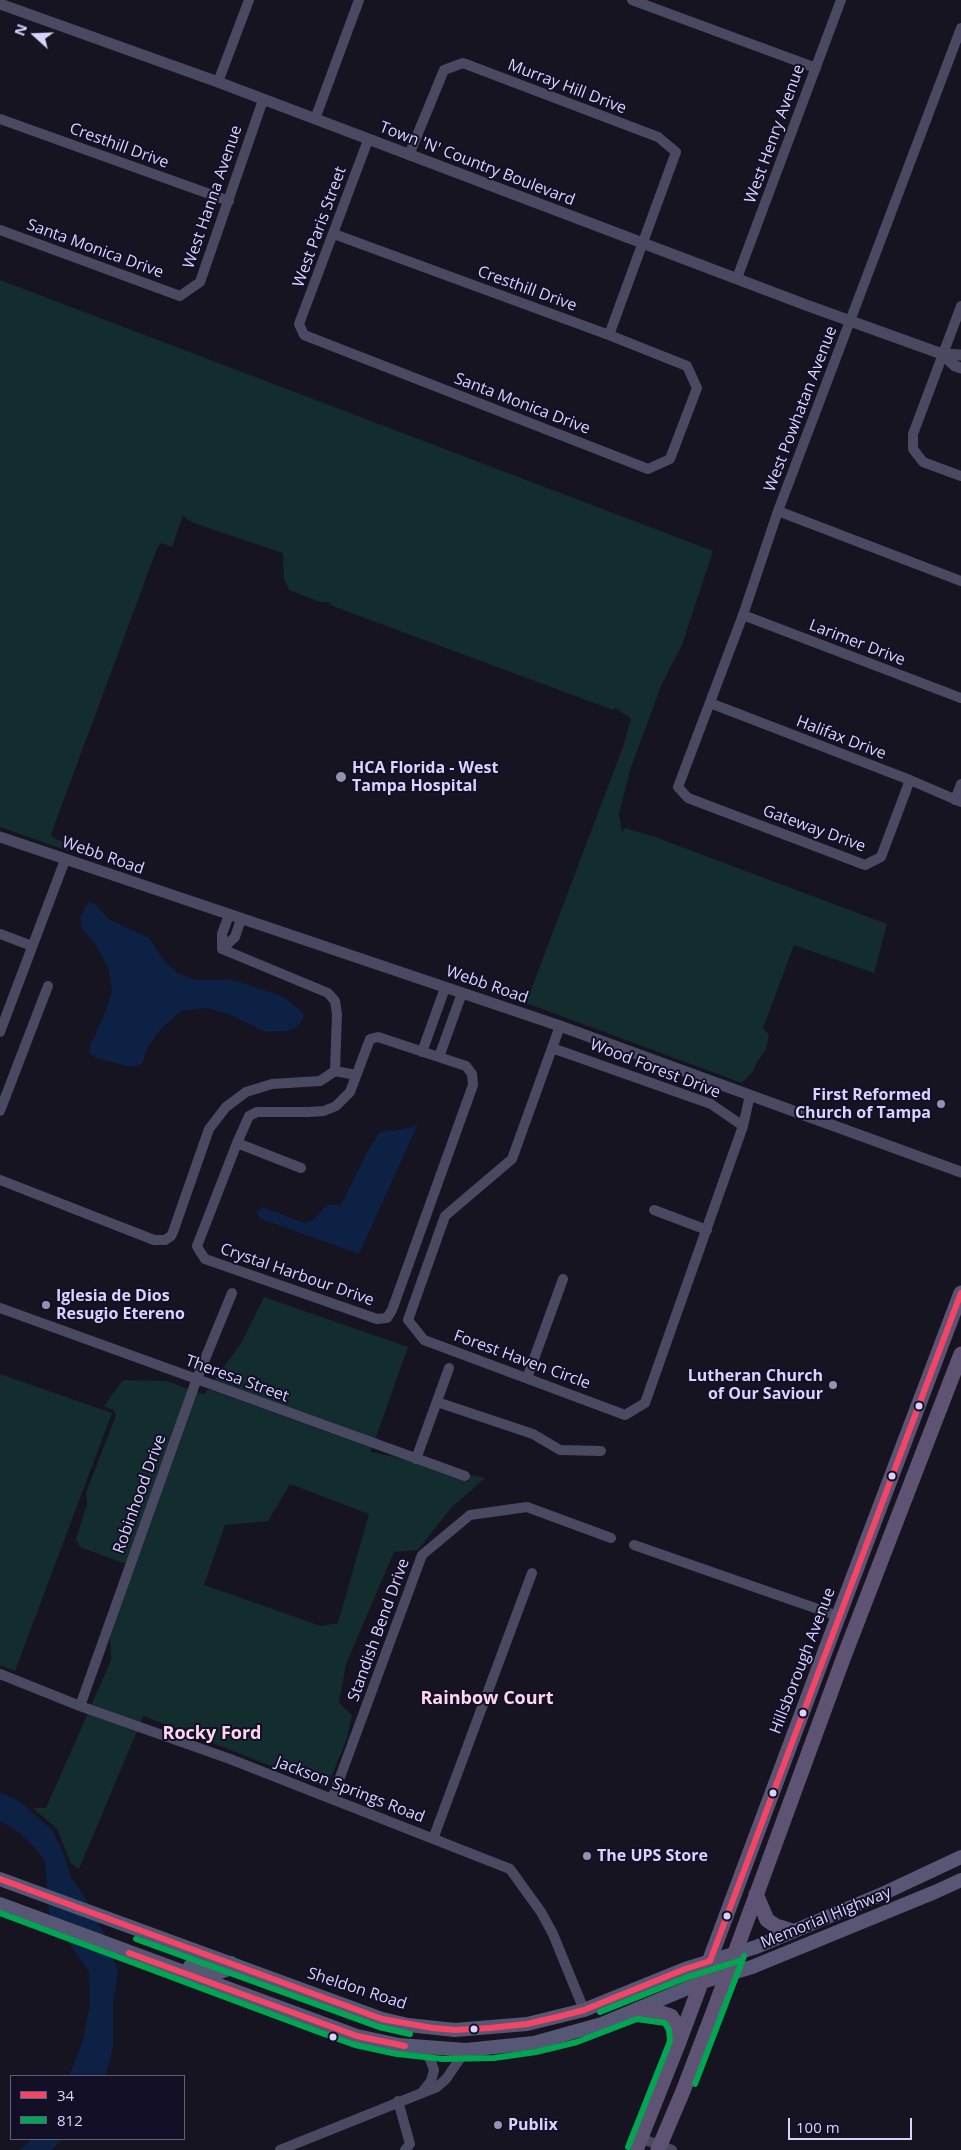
<!DOCTYPE html>
<style>
body{margin:0}
#map{position:relative;width:961px;height:2150px;overflow:hidden;background:#161421;font-family:"Open Sans",sans-serif}
canvas{display:block}
.legend{position:absolute;left:10px;top:2075px;width:175px;height:65px;box-sizing:border-box;background:#130f26;border:1px solid #625e7d;margin:0;padding:6px 9px;list-style:none;font-size:15px;color:#d9d4ff}
.legend li{display:flex;align-items:center;gap:10px;height:25px}
.legend b{width:25px;border:1px solid #625e7d}
.north{position:absolute;left:10px;top:10px;width:50px;height:50px;-webkit-text-stroke:4px #130f26;paint-order:stroke;rotate:290deg;font-size:14px;font-weight:700;line-height:20px;text-align:center;color:#d9d4ff}
.north::after{content:'';display:block;margin:auto;width:18px;height:22px;background:#d9d4ff;clip-path:polygon(50% 0,100% 100%,50% 72%,0 100%)}
.scale{position:absolute;left:788px;top:2118px;width:124px;height:22px;box-sizing:border-box;border:2px solid #d9d4ff;border-top:0;padding-left:6px;font-size:15px;line-height:18px;white-space:nowrap;color:#d9d4ff;-webkit-text-stroke:4px #130f26;paint-order:stroke}
</style>
<div id="map">
<canvas width="961" height="2150"></canvas>
<ul class="legend">
<li><b style="height:6px;background:#f34667"></b>34</li>
<li><b style="height:6px;background:#00a651"></b>812</li>
</ul>
<div class="north">N</div>
<div class="scale">100 m</div>
</div>
<script>
const ctx = document.querySelector('canvas').getContext('2d');
ctx.lineJoin = 'round';
function fill(path, color) { ctx.fillStyle = color; ctx.fill(path, 'evenodd'); }
const toPath = rows => new Path2D(rows.map(r => 'M' + r).join(''));
function strokePath(path, color, width, dash) { ctx.strokeStyle = color; ctx.lineWidth = width; ctx.lineCap = dash ? 'butt' : 'round'; ctx.setLineDash(dash || []); ctx.stroke(path); }
function write(font, color, halo, rows, align = 'center') {
  ctx.font = font + ' "Open Sans",sans-serif'; ctx.lineWidth = 4; ctx.setLineDash([]); ctx.textBaseline = 'middle'; ctx.strokeStyle = halo; ctx.fillStyle = color; for (const [text, x, y, turn = 0] of rows) {
    ctx.save(); ctx.translate(x, y); ctx.rotate((+turn || 0) * Math.PI / 180); ctx.textAlign = isNaN(turn) ? turn : align; if (halo) ctx.strokeText(text, 0, 0); ctx.fillText(text, 0, 0); ctx.restore();
  }
}
fill(toPath([
 [0,280,713,551,682,645,661,686,630,770,619,814,622,832,625,828,655,837,887,924,874,973,794,945,763,1028,769,1035,766,1049,757,1062,754,1070,742,1083,526,1003,623,747,631,718,615,708,613,710,330,605,332,603,320,602,289,590,284,579,283,553,194,523,183,516,172,547,162,543,158,546,51,834,53,838,70,845,68,851,0,827],
 [264,1297,408,1347,375,1440,213,1382,242,1342],
 [0,1374,112,1413,15,1671,0,1665],
 [123,1380,167,1381,188,1389,126,1564,80,1547,76,1539,87,1504,86,1493,116,1415,114,1410,104,1406],
 [208,1389,372,1448,371,1452,408,1460,468,1482,471,1475,485,1478,450,1509,418,1550,394,1552,346,1664,339,1703,352,1715,347,1738,327,1788,144,1716,140,1723,91,1706,111,1660,110,1637,197,1392,204,1394],
 [290,1484,369,1514,338,1623,321,1626,204,1585,225,1525,268,1521],
 [88,1713,137,1731,79,1869,71,1864,57,1829,33,1808,46,1808]
]), '#132c2d');
fill(toPath([
 [89,902,95,904,110,920,149,938,165,962,178,973,192,979,204,980,230,979,284,997,303,1013,303,1019,297,1027,288,1031,266,1032,229,1014,206,1008,181,1011,159,1031,148,1047,142,1064,130,1067,94,1057,89,1053,90,1046,107,1008,112,990,108,967,93,941,82,929,80,917],
 [418,1124,359,1254,259,1218,257,1212,263,1207,304,1223,313,1220,327,1205,341,1205,366,1154,380,1132,405,1129],
 [0,1792,22,1803,53,1831,64,1854,71,1877,84,1896,103,1932,118,1971,113,2003,113,2046,106,2076,69,2076,82,2043,90,2006,89,1972,49,1913,45,1861,32,1844,17,1831,0,1821],
 [32,2139,63,2139,51,2150,19,2150]
]), '#0d2144');
fill(toPath([
 [49,1917,108,1939,115,1957,63,1938]
]), '#161421');
strokePath(toPath([
 [632,0,816,68],
 [218,82,249,0],
 [0,119,229,201],
 [315,119,359,0],
 [409,155,444,70,463,63,658,137,676,152,609,335],
 [0,230,180,296,200,282,263,100],
 [334,234,609,335,687,366,697,388,670,459,648,469,304,335,299,324,368,140],
 [737,278,841,0],
 [961,306,913,434,913,449,923,462,961,476],
 [778,511,961,581],
 [743,615,961,698],
 [710,703,910,780,961,802],
 [910,780,881,857,865,865,688,798,678,787,743,615,778,511,961,28],
 [955,800,961,784],
 [0,934,32,946],
 [222,949,328,993,335,1001,337,1014,335,1071],
 [222,949,235,937,241,919],
 [222,949,222,934,229,915],
 [560,1026,512,1159,445,1216,408,1320,424,1340,625,1415,645,1403,743,1126,750,1095],
 [0,1032,65,860],
 [552,1048,711,1104,743,1126],
 [422,1052,445,988],
 [439,1057,462,993],
 [0,1111,48,986],
 [237,1143,249,1116,257,1112,308,1112,324,1111,336,1106,350,1092,370,1039,378,1037,466,1066,472,1074,473,1085,392,1310,387,1318,377,1319,205,1259,199,1250,197,1246,237,1143,301,1168],
 [0,1180,154,1240,165,1240,171,1236,173,1232,209,1129,226,1107,246,1092,272,1084,320,1081,335,1071,356,1075],
 [654,1210,707,1230],
 [0,1308,465,1476],
 [527,1378,563,1279],
 [437,1402,533,1434,560,1450,601,1451],
 [416,1459,449,1368],
 [634,1545,838,1616],
 [0,1674,80,1706,230,1759,510,1869,541,1912,553,1934,584,2010],
 [80,1706,196,1381,232,1293],
 [332,1799,422,1555,470,1515,527,1507,611,1538],
 [433,1839,532,1573],
 [421,2048,430,2059,434,2070,431,2081,423,2091],
 [398,2101,410,2144,405,2150],
 [640,2138,672,2150],
 [280,2150,437,2087,446,2079,466,2050]
]), '#4a4962', 10);
strokePath(toPath([
 [0,4,218,82,806,305,942,354,961,355],
 [942,354,955,366,961,368],
 [0,837,560,1026,961,1172]
]), '#4a4962', 11);
strokePath(toPath([
 [0,1879,382,2019,408,2025,455,2030,527,2024,584,2010,685,1969,756,1947,880,1895,961,1857],
 [0,1904,357,2036,399,2045,466,2050,534,2043,602,2024,702,1982,752,1967,935,1892,961,1880],
 [190,1966,216,1973,226,1970,231,1963]
]), '#575674', 14);
strokePath(toPath([
 [756,1894,767,1920,776,1926,792,1931],
 [636,2010,659,2012,671,2016,678,2027,679,2041],
 [636,2150,679,2042,826,1649,961,1293],
 [658,2150,683,2091,714,2010,843,1659,961,1354]
]), '#5e5373', 15);
strokePath(toPath([
 [0,1879,382,2019,433,2028,455,2030,490,2028,527,2024,557,2017,584,2010,685,1969,710,1961,961,1293],
 [129,1953,357,2036,405,2046]
]), '#f34667', 6);
strokePath(toPath([
 [0,1913,316,2031,355,2045,397,2054,443,2059,494,2058,536,2052,577,2042,637,2019,665,2023,669,2030,670,2041,628,2147],
 [136,1939,379,2027,410,2034],
 [600,2012,688,1977,739,1961],
 [695,2084,744,1956]
]), '#00a651', 6);
for (const [x, y, r, color] of [
 [341,777,6,"#9591b1"],
 [941,1104,5,"#9591b1"],
 [46,1305,5,"#9591b1"],
 [833,1385,5,"#9591b1"],
 [919,1406,4.5,"#d9d4ff"],
 [892,1476,4.5,"#d9d4ff"],
 [803,1713,4.5,"#d9d4ff"],
 [773,1793,4.5,"#d9d4ff"],
 [587,1856,5,"#9591b1"],
 [727,1916,4.5,"#d9d4ff"],
 [474,2029,4.5,"#d9d4ff"],
 [333,2037,4.5,"#d9d4ff"],
 [498,2125,5,"#9591b1"]
]) { const dot = new Path2D(); dot.arc(x, y, r, 0, 2 * Math.PI); ctx.fillStyle = color; ctx.fill(dot); strokePath(dot, '#130f26', 2); }
write('16px', '#d9d4ff', '#130f26', [
 ["Murray Hill Drive",567,87,21],
 ["West Henry Avenue",775,134,-70],
 ["Cresthill Drive",119,146,20],
 ["Town 'N' Country Boulevard",477,164,21],
 ["West Hanna Avenue",213,197,-71],
 ["West Paris Street",320,227,-70],
 ["Santa Monica Drive",95,249,20],
 ["Cresthill Drive",527,289,20],
 ["Santa Monica Drive",522,404,21],
 ["West Powhatan Avenue",801,409,-69],
 ["Larimer Drive",857,643,21],
 ["Halifax Drive",841,738,21],
 ["Gateway Drive",814,829,20],
 ["Webb Road",103,856,19],
 ["Webb Road",487,985,19],
 ["Wood Forest Drive",655,1069,21],
 ["Crystal Harbour Drive",297,1275,19],
 ["Forest Haven Circle",522,1360,20],
 ["Theresa Street",237,1379,20],
 ["Robinhood Drive",140,1494,-70],
 ["Standish Bend Drive",379,1630,-70],
 ["Hillsborough Avenue",803,1661,-69],
 ["Jackson Springs Road",350,1790,21],
 ["Memorial Highway",826,1918,-22],
 ["Sheldon Road",357,1989,18]
]);
write('bold 16px', '#d9d4ff', '#130f26', [
 ["HCA Florida - West",352,768],
 ["Tampa Hospital",352,786],
 ["First Reformed",931,1095,"right"],
 ["Church of Tampa",931,1113,"right"],
 ["Iglesia de Dios",56,1296],
 ["Resugio Etereno",56,1314],
 ["Lutheran Church",823,1376,"right"],
 ["of Our Saviour",823,1394,"right"],
 ["The UPS Store",597,1856],
 ["Publix",508,2125]
], 'left');
write('bold 18px', '#ffd6f0', '#130f26', [
 ["Rainbow Court",487,1699],
 ["Rocky Ford",212,1734]
]);
</script>
